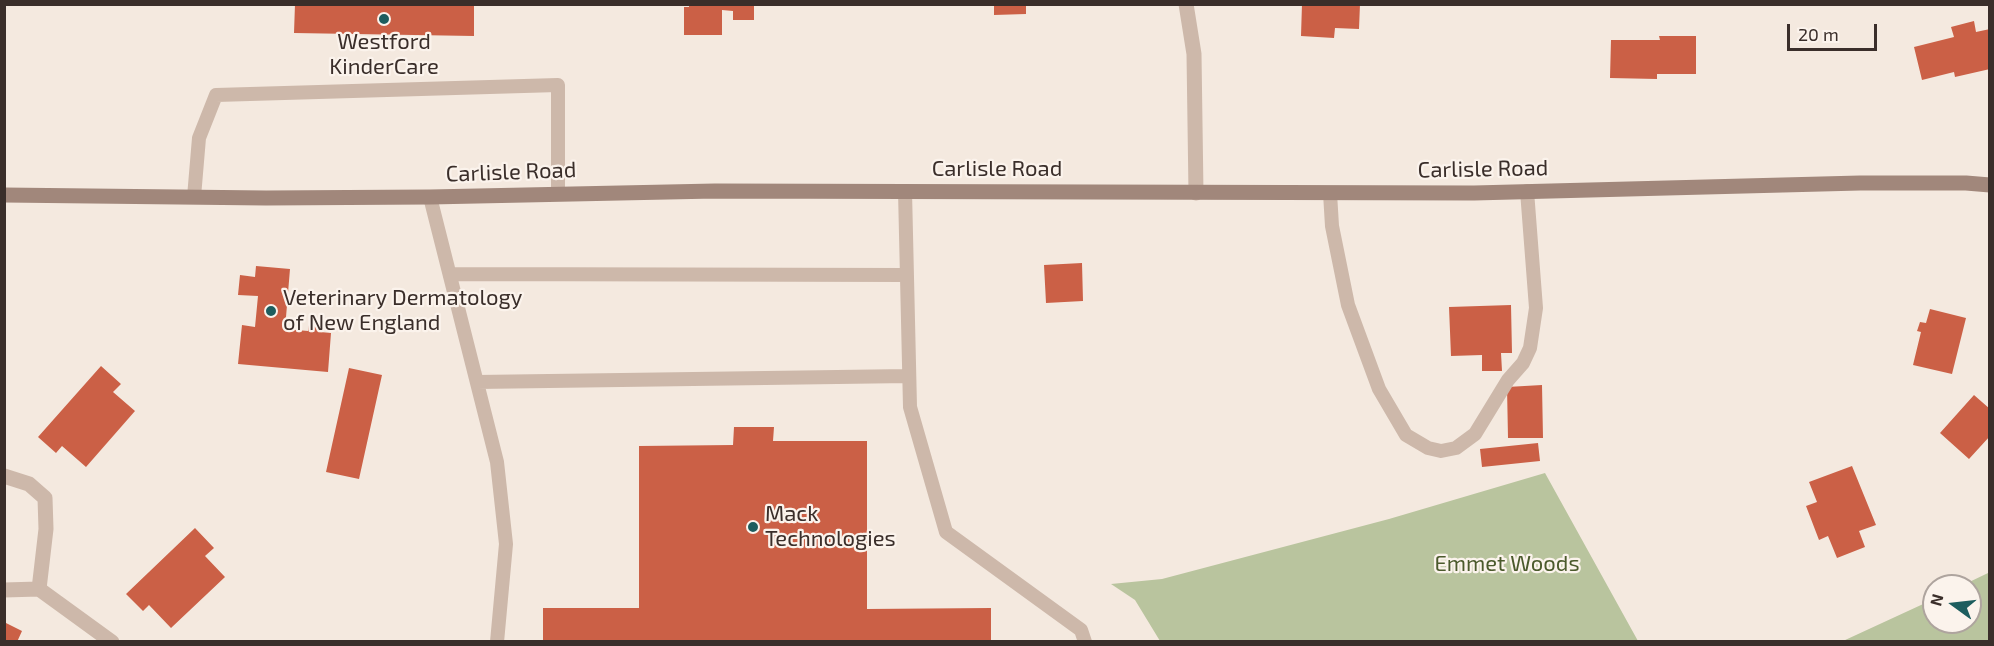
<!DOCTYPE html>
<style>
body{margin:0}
#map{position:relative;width:1994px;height:646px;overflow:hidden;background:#f4e9df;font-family:"Exo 2",sans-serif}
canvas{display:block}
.frame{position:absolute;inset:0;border:6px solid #3a2e2a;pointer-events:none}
.north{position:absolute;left:1922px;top:574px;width:60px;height:60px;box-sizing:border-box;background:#fbf3ec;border:2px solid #aea49e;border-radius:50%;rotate:285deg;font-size:16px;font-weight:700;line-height:24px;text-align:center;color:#3a2e2a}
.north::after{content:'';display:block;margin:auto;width:21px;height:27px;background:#1d5d5e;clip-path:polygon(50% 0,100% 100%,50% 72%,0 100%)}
.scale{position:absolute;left:1787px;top:24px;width:90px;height:27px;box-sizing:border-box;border:3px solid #3a2e2a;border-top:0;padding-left:8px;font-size:18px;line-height:21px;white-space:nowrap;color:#3a2e2a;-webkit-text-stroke:4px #fbf3ec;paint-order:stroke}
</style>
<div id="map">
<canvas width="1994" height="646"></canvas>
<div class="frame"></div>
<div class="north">N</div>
<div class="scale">20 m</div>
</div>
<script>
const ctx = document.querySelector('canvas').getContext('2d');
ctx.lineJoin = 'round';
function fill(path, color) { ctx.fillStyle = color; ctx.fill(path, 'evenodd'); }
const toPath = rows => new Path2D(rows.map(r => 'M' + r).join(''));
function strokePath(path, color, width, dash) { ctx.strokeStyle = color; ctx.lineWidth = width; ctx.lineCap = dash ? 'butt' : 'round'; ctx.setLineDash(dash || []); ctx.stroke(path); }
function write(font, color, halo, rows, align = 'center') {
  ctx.font = font + ' "Exo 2",sans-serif'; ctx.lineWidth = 4.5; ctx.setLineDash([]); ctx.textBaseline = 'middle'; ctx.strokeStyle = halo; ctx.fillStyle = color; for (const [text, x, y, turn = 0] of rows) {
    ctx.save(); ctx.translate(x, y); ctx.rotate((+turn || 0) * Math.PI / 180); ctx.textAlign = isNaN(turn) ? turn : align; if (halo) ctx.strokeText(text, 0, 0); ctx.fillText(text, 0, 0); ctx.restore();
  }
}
fill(toPath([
 [1545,473,1638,641,1160,641,1135,600,1111,584,1162,579,1389,519],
 [1988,573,1990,577,1989,641,1843,641,1934,599,1934,622,1970,622,1970,586,1961,586]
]), '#b9c49e');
fill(toPath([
 [295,4,474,4,474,36,294,33],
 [689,4,754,4,754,20,733,20,733,11,722,10,722,35,684,35,684,7,689,7],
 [994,4,1026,4,1026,14,994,15],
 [1302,4,1360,4,1359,29,1335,28,1334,38,1301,36],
 [1974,21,1976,32,1990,29,1990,69,1955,77,1954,72,1922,80,1914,47,1954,37,1951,27],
 [1659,36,1696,36,1696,74,1657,74,1657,79,1610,78,1611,40,1660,40],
 [1082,263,1083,301,1046,303,1044,265],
 [256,266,290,269,285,329,308,331,309,325,320,326,320,332,331,333,328,372,238,364,242,325,255,327,258,296,238,295,240,275,255,277],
 [1511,305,1512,353,1501,353,1502,371,1482,371,1482,355,1451,356,1449,307],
 [1930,309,1966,318,1952,374,1913,365,1921,332,1917,331,1920,322,1926,323],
 [101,366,121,384,113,392,135,411,86,467,62,446,56,453,38,437],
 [349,368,382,375,359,479,326,472],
 [1542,385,1543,438,1508,438,1507,387],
 [1974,395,1990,409,1990,436,1969,459,1940,433],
 [734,427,774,427,773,441,867,441,867,609,991,608,991,642,543,642,543,608,639,608,639,446,733,445],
 [1538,443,1540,461,1482,467,1480,449],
 [1852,466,1876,525,1859,531,1865,547,1837,558,1828,536,1819,540,1806,506,1817,502,1809,482],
 [195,528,214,548,205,556,225,577,171,628,149,605,143,611,126,594],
 [4,622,22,631,17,642,4,642]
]), '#cb6046');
strokePath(toPath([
 [905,191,910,407,946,532,1081,630,1085,642],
 [1330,193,1332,226,1348,305,1379,389,1406,435,1428,448,1441,451,1456,448,1475,434,1508,380,1523,363,1530,348,1536,308,1527,191],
 [194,197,199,138,216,95,558,85,558,193],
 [430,197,497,462,506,544,497,642],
 [450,274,907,275],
 [477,382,909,376]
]), '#cdb8aa', 14);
strokePath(toPath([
 [1186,4,1194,54,1196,193],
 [4,476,29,484,45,498,46,529,39,589],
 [4,590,39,589,112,642]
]), '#cdb8aa', 15);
strokePath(toPath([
 [4,195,266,198,430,197,715,191,1474,193,1860,183,1966,183,1990,185]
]), '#a1877b', 15);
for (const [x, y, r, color] of [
 [384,19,6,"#1d5d5e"],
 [271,311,6,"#1d5d5e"],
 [753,527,6,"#1d5d5e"]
]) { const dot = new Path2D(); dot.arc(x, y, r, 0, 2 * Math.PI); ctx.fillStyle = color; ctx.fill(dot); strokePath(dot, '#fbf3ec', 2); }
write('22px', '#3a2e2a', '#fbf3ec', [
 ["Westford",384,42,"center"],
 ["KinderCare",384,67,"center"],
 ["Veterinary Dermatology",283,298],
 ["of New England",283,323],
 ["Mack",765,514],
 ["Technologies",765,539]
], 'left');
write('22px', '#3a2e2a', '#fbf3ec', [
 ["Carlisle Road",997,169],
 ["Carlisle Road",1483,169,-1],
 ["Carlisle Road",511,172,-2]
]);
write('22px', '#4b5a2c', '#fbf3ec', [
 ["Emmet Woods",1507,564]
]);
</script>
